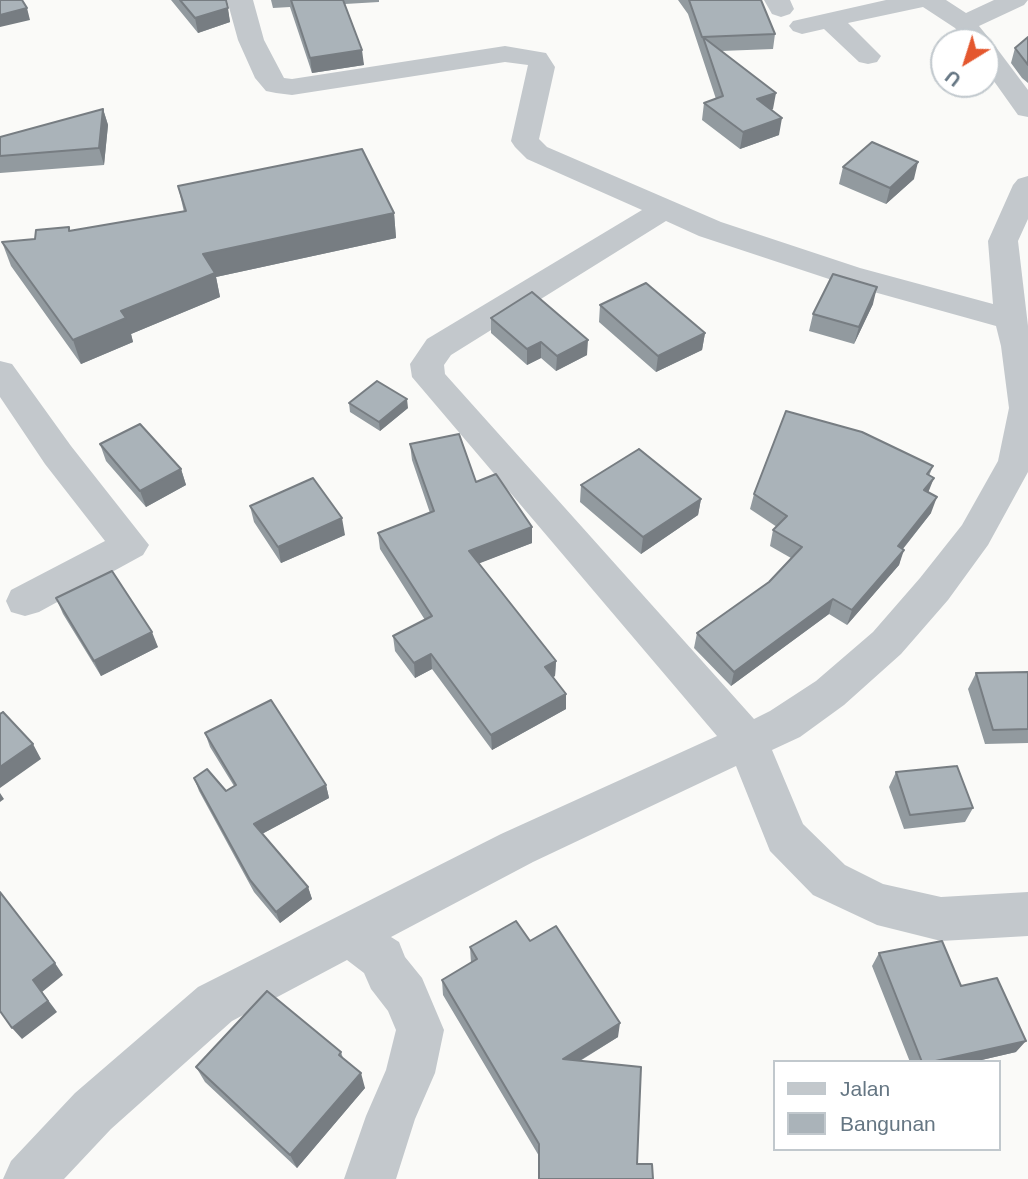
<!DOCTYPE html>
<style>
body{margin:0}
#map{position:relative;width:1028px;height:1179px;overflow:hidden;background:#fafaf8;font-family:Arial,sans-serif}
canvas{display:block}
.legend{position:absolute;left:773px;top:1060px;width:228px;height:91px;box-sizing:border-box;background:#fff;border:2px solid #c1c8cd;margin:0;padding:9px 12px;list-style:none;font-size:21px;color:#657683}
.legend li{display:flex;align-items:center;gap:14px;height:35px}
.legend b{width:35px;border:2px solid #c1c8cd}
.north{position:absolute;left:930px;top:28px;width:70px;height:70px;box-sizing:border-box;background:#fff;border:2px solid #c1c8cd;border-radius:50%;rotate:218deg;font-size:19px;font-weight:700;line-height:28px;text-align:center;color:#657683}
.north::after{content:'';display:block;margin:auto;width:24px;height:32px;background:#e4572e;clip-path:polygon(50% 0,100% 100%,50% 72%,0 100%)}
</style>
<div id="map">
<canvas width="1028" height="1179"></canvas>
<ul class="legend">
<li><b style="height:9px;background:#c3c8cc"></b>Jalan</li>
<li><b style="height:19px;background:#aab3b9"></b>Bangunan</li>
</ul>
<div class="north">U</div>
</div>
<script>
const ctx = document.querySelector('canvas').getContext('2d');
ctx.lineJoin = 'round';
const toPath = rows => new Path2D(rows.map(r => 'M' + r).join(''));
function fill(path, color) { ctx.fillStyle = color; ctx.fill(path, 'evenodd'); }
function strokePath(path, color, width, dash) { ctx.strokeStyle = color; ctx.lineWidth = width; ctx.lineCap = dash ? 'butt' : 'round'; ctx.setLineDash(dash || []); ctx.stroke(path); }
fill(toPath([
 [227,0,253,0,264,40,284,78,292,79,505,46,546,53,555,67,539,139,547,147,721,222,860,268,993,304,988,241,1013,185,1018,179,1028,176,1028,219,1018,241,1028,326,1028,472,988,545,948,600,901,654,844,705,800,737,772,750,803,824,845,865,883,884,941,897,1028,892,1028,936,941,941,877,925,813,895,770,851,736,766,533,862,391,937,399,942,405,957,422,978,444,1030,435,1073,415,1119,396,1179,344,1179,366,1116,386,1070,396,1030,388,1011,371,989,364,973,347,960,232,1021,111,1129,64,1179,3,1179,11,1161,75,1093,198,987,501,834,717,736,412,377,410,364,427,339,642,210,527,159,515,147,511,141,528,65,505,62,292,95,276,93,266,91,255,78,238,40,227,0],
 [666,221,699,236,838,282,996,326,1001,346,1009,408,998,461,962,525,920,578,873,632,816,681,770,711,754,719,445,374,444,365,451,355,666,221],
 [764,0,790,0,794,9,790,14,781,17,772,14,764,0],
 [886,0,946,0,966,13,994,0,1028,0,1024,5,979,26,992,42,990,45,995,46,1028,90,1028,117,1018,115,986,70,986,42,966,42,955,28,923,7,848,23,881,56,877,62,868,64,859,62,824,29,802,34,793,31,789,26,793,21,886,0],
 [0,361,12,364,71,446,149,545,143,555,39,612,25,616,11,612,6,601,11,590,105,541,45,464,0,397,0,361]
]), '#c3c8cc');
fill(toPath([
 [171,0,226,0,230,22,198,33],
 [271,0,379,0,379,2,345,4,364,65,312,73,290,7,273,8],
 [678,0,761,0,775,34,773,49,721,51,773,109,771,110,779,135,740,149,702,120,704,103,716,99,688,14],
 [1028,37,1028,83,1022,78,1011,63,1015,48],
 [103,109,108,125,104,165,0,173,0,137],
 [843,167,914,179,886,204,839,184],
 [178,186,394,213,396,238,216,277,220,297,131,334,133,342,81,364,11,266,2,242,35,239,70,231,184,212],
 [873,304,854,344,809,331,813,314],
 [600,305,705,333,702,350,656,372,599,322],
 [491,318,587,355,556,371,541,358,527,365,491,333],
 [349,403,408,408,380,431,350,412],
 [100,444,181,469,186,485,146,507,106,461],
 [410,444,476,482,532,543,479,563,556,661,555,676,553,677,566,694,566,709,492,750,432,669,415,678,395,651,393,636,425,620,380,549,378,533,430,513,412,460],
 [933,466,929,476,928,493,931,513,903,549,899,565,847,625,829,614,731,686,694,648,697,633,769,582,791,558,770,546,773,530,777,527,750,509,754,494],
 [581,485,701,499,698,515,641,554,580,502],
 [250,506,345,535,281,563,254,522],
 [56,598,158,647,101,676,63,614],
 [1028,672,1028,743,985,744,968,689,976,673],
 [205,733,326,785,329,798,262,834,308,887,312,899,280,923,254,892,199,791,194,778,226,791,234,786,210,747],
 [896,772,973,808,965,822,904,829,889,787],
 [530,941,618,1037,580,1061,637,1164,653,1179,539,1179,539,1156,443,995,442,980,471,963,470,947],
 [879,953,961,986,1016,1052,973,1062,910,1062,872,966],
 [341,1052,343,1058,365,1088,297,1168,205,1082,196,1067]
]), '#929a9f');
fill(toPath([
 [27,8,30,20,0,27,0,15],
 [228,8,230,22,198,33,195,18],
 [362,50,364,65,312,73,310,58],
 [776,93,773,109,755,116,757,99],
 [103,109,108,125,104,165,99,148],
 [782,118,779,135,740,149,743,132],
 [918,162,914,179,886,204,890,188],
 [394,213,396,238,216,277,220,297,131,334,133,342,81,364,73,340,121,311,203,254],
 [877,287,873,304,854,344,859,327],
 [705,333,702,350,656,372,658,356],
 [588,340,587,355,556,371,557,356],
 [541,342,541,358,527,365,527,349],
 [407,399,408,408,380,431,379,422],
 [181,469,186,485,146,507,140,491],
 [934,478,928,493,924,490],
 [937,497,931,513,893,561,898,546],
 [701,499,698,515,641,554,643,537],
 [342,518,345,535,281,563,278,547],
 [532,527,532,543,470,567,469,551],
 [904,550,899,565,847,625,852,610],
 [833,599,829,614,731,686,734,672],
 [152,632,158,647,101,676,94,661],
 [431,654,432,669,415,678,414,663],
 [556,661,555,676,544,682,545,667],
 [566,694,566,709,492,750,491,735],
 [33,744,41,759,0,788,0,767],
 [326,785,329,798,258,836,254,824],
 [0,793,4,799,0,802],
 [308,887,312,899,280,923,276,912],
 [55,963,63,975,42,992,57,1012,22,1039,12,1028,33,980],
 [620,1023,618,1037,561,1072,563,1059],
 [1026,1041,1016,1052,973,1062,931,1062],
 [361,1073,365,1088,297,1168,290,1155]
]), '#777d82');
const building = toPath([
 [0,0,22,0,27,8,0,15,0,0],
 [180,0,226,0,228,8,195,18,180,0],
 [291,0,343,0,362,50,310,58,291,0],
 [689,0,761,0,775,34,702,37,689,0],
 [703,37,776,93,757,99,782,118,743,132,704,103,723,96,703,37],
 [1028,37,1028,65,1015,48,1028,37],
 [103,109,99,148,0,156,0,137,103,109],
 [872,142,918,162,890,188,843,167,872,142],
 [362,149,394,213,203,254,215,273,121,311,126,318,73,340,2,242,35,239,36,230,69,227,69,231,186,211,178,186,362,149],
 [833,274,877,287,859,327,813,314,833,274],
 [646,283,705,333,658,356,600,305,646,283],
 [532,292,588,340,557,356,541,342,527,349,491,318,532,292],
 [377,381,407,399,379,422,349,403,377,381],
 [786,411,862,432,933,466,927,474,934,478,924,490,937,497,898,546,904,550,852,610,833,599,734,672,697,633,769,582,802,547,773,530,787,516,754,494,786,411],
 [140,424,181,469,140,491,100,444,140,424],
 [459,434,476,482,496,474,532,527,469,551,556,661,545,667,566,694,491,735,431,654,414,663,393,636,432,616,378,533,434,511,410,444,459,434],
 [639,449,701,499,643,537,581,485,639,449],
 [313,478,342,518,278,547,250,506,313,478],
 [112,571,152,632,94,661,56,598,112,571],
 [1028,672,1028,729,993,730,976,673,1028,672],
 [271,700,326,785,254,824,308,887,276,912,250,880,194,778,207,769,226,791,236,785,205,733,271,700],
 [3,712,33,744,0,767,0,714,3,712],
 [957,766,973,808,910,815,896,772,957,766],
 [0,892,55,963,33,980,48,1001,12,1028,0,1011,0,892],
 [516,921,530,941,556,926,620,1023,563,1059,641,1067,637,1164,652,1164,653,1179,539,1179,539,1144,442,980,477,959,470,947,516,921],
 [942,941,961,986,997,978,1026,1041,931,1062,922,1062,879,953,942,941],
 [267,991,341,1052,339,1055,361,1073,290,1155,196,1067,267,991]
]);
fill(building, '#aab3b9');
strokePath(building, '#777d82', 2);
</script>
